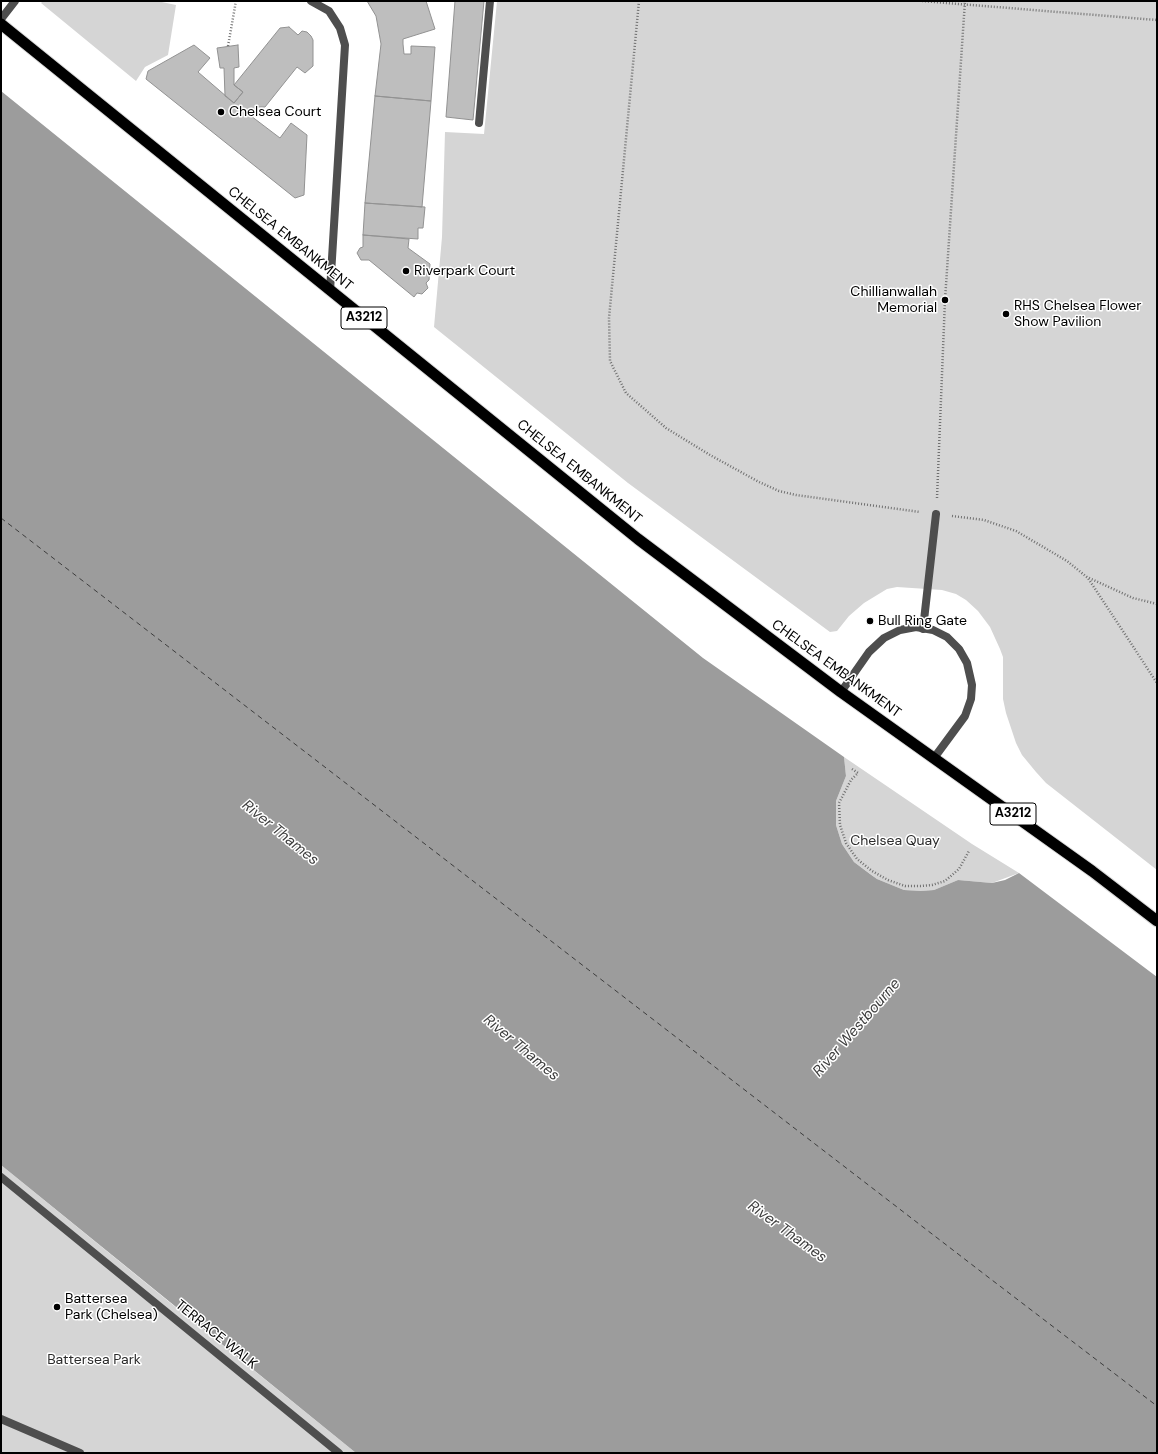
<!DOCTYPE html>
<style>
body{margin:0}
#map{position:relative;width:1158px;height:1454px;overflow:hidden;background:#fff;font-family:"DM Sans",sans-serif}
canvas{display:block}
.frame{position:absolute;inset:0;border:2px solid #000;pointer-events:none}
</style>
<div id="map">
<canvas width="1158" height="1454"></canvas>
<div class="frame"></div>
</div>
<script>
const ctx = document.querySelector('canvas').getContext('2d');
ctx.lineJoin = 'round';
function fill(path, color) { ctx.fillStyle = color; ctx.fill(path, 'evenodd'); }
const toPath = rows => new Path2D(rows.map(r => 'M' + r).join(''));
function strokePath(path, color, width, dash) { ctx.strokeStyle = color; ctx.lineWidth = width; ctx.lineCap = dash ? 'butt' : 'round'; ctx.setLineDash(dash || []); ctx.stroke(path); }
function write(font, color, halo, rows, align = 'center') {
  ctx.font = font + ' "DM Sans",sans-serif'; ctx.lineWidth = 3; ctx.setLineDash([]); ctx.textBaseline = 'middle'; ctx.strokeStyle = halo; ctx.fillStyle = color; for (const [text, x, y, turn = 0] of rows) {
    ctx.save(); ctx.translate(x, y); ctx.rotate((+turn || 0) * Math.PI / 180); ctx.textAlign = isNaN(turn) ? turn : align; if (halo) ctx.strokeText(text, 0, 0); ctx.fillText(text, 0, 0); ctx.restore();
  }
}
fill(toPath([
 [43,1,157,1,176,5,168,55,145,67,136,81,41,3],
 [497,1,1157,1,1157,870,1046,783,1036,772,1022,755,1016,743,1006,713,1003,699,1003,657,1000,649,990,627,978,611,966,600,956,594,942,590,897,587,887,589,864,603,849,616,837,631,830,632,628,483,434,327,442,237,445,132,484,134],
 [844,757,972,844,1019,873,992,883,958,880,934,890,921,891,904,890,877,879,854,862,842,844,836,825,836,801,846,776],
 [1,1165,168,1301,356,1453,1,1453]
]), '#d5d5d5');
fill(toPath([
 [1,91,703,658,844,757,846,776,836,801,836,825,842,844,854,862,870,874,877,879,904,890,921,891,934,890,958,880,992,883,1005,880,1019,873,1157,977,1157,1453,356,1453,1,1165]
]), '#9c9c9c');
strokePath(toPath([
 [1,518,988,1277,1157,1406]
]), '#3d3d3d', 1, [5, 4]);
const building = toPath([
 [367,1,426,1,435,29,403,39,403,44,404,54,411,54,411,46,435,47,431,101,375,96,381,44,376,16,367,1],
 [455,1,484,1,473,120,446,117,455,1],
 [289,27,298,35,302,31,307,32,311,36,313,40,313,66,305,73,297,67,265,107,258,107,251,116,280,138,291,123,307,135,304,195,295,198,146,79,148,71,194,45,210,58,198,72,234,103,243,92,234,85,280,28,289,27],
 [238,45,239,67,234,68,234,85,243,92,234,103,225,96,224,68,220,68,217,48,238,45],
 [375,96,431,101,422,207,365,203,375,96],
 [365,203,425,207,423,228,418,228,418,239,363,235,365,203],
 [363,235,409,239,408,248,430,264,429,280,426,283,428,288,422,294,417,293,414,297,369,260,361,260,357,253,360,248,363,247,363,235]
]);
fill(building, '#bebebe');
strokePath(building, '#929292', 1);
const trunk = toPath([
 [1,24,638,539,841,692,1092,871,1157,921]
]);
strokePath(trunk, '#dbdbdb', 13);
strokePath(toPath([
 [639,1,609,318,610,361,626,393,666,428,710,455,759,482,779,491,796,495,920,512],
 [922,1,1157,20],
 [228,46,236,1],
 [937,498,945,300,965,1],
 [952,516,984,520,1016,531,1067,561,1088,578,1157,683],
 [1089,578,1133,598,1157,604],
 [852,769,858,773,851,780,839,803,840,825,846,843,857,859,872,871,888,880,905,886,920,886,932,885,945,881,959,869,969,851]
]), '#707070', 2.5, [1, 2]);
strokePath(toPath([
 [479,123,490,1],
 [923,629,936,514]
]), '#4e4e4e', 8);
strokePath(toPath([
 [1,1177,339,1453]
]), '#4e4e4e', 8);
strokePath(toPath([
 [311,1,329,11,340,28,345,45,330,291],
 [1,19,15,1],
 [841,692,869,652,884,638,900,630,916,627,933,630,947,637,959,649,967,663,972,685,971,699,965,716,934,758],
 [1,1419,80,1453]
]), '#4e4e4e', 8);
strokePath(trunk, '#000', 11);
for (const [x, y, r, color] of [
 [221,112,4,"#000"],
 [406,271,4,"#000"],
 [945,300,4,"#000"],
 [1006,314,4,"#000"],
 [870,621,4,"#000"],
 [57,1307,4,"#000"]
]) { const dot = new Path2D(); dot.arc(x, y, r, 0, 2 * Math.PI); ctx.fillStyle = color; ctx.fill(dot); strokePath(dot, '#fff', 1.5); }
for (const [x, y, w] of [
 [364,318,46],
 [1013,814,46]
]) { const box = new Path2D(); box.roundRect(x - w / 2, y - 11, w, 22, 3); ctx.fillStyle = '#fff'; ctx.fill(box); strokePath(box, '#000', 1); }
write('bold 13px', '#000', null, [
 ["A3212",364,318],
 ["A3212",1013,814]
]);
write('14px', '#000', '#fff', [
 ["Chelsea Court",229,112],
 ["Riverpark Court",414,271],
 ["Chillianwallah",937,292,"right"],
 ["Memorial",937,308,"right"],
 ["RHS Chelsea Flower",1014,306],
 ["Show Pavilion",1014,322],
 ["Bull Ring Gate",878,621],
 ["Battersea",65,1299],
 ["Park (Chelsea)",65,1315]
], 'left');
write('14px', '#000', '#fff', [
 ["CHELSEA EMBANKMENT",290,239,39],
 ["CHELSEA EMBANKMENT",579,472,39],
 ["CHELSEA EMBANKMENT",836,669,36],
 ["TERRACE WALK",216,1335,39]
]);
write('14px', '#2c2c2c', '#fff', [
 ["Chelsea Quay",895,841],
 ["Battersea Park",94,1360]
]);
write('italic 15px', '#3d3d3d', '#fff', [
 ["River Thames",280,833,39],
 ["River Westbourne",857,1028,-49],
 ["River Thames",521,1048,40],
 ["River Thames",787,1232,36]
]);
</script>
